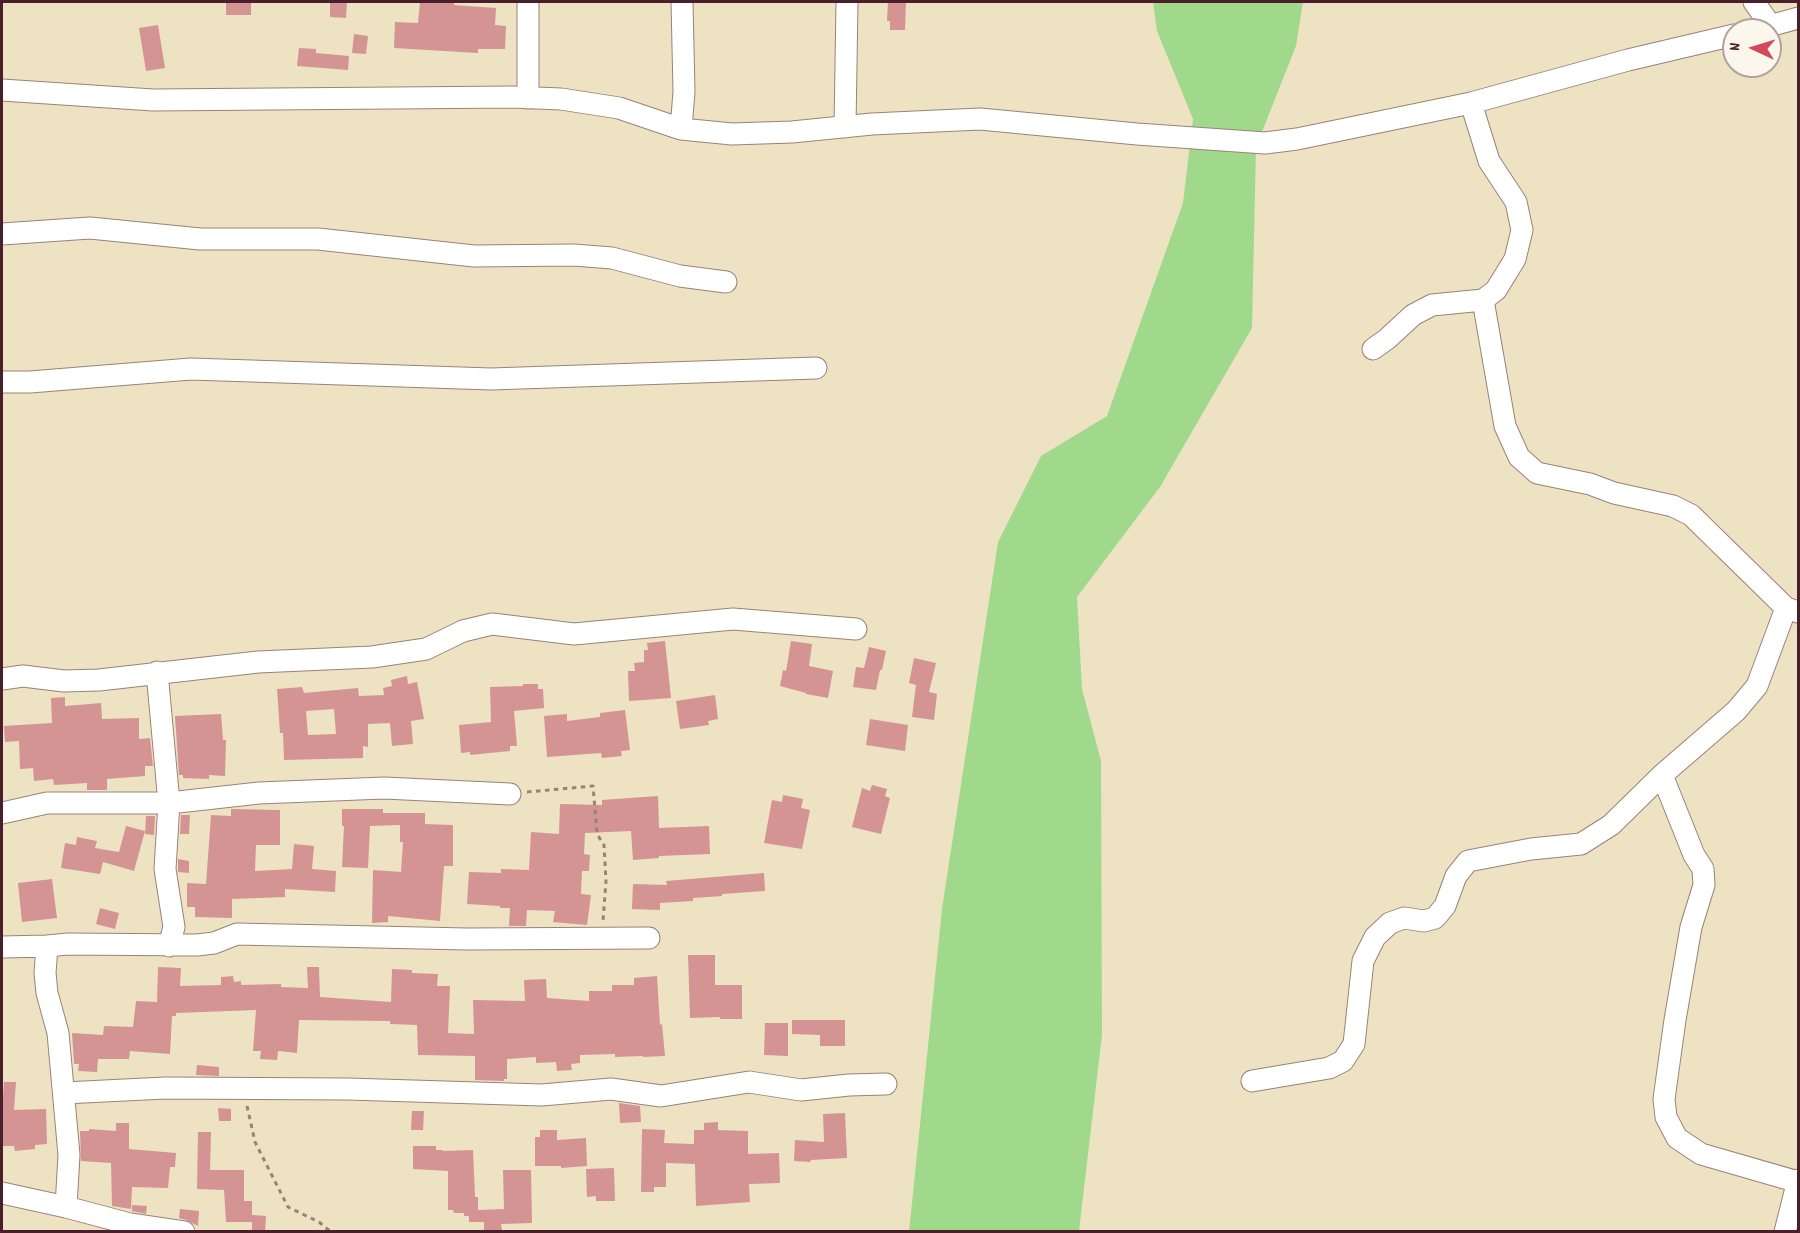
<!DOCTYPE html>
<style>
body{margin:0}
#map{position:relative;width:1800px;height:1233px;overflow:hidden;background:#ede3c3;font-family:Dekko,sans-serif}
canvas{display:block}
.frame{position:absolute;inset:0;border:3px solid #4a1f2b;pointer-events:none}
.north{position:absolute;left:1722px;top:18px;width:60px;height:60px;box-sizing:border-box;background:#fbf7ec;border:2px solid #b4a19f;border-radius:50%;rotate:274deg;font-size:16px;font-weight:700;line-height:24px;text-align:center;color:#4a1f2b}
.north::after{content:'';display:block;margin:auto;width:21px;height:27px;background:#d1495b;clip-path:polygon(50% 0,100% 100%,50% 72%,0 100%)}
</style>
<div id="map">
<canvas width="1800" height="1233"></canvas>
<div class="frame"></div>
<div class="north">N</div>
</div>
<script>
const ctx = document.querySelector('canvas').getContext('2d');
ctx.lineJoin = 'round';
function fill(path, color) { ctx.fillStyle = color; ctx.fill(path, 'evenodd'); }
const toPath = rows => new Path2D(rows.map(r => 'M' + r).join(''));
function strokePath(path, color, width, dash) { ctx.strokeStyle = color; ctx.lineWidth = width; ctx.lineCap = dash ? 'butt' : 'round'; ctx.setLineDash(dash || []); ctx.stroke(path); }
fill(toPath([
 [1153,2,1303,2,1296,46,1256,147,1252,328,1160,487,1077,597,1082,689,1101,761,1102,1035,1079,1231,909,1232,942,909,998,542,1041,456,1107,416,1183,203,1193,119,1157,31]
]), '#a0d98c');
fill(toPath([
 [226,2,251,2,251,15,226,15],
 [330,2,347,2,346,18,330,17],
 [420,2,454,2,454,5,496,8,495,25,506,26,505,49,478,49,478,53,394,48,395,22,418,23],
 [888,2,906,2,905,30,890,30,890,21,887,21],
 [158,25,165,68,146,71,139,28],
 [354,34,368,36,366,54,352,53],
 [299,48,316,49,316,53,349,56,348,70,297,66],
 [665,641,671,698,629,701,628,671,635,671,634,663,644,662,644,650,648,650,647,643],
 [791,641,812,644,809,666,833,671,828,698,806,694,806,693,780,686,783,670,786,671],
 [869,647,886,651,882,670,880,670,876,690,853,687,856,667,864,668],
 [914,658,936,663,929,692,937,694,934,720,912,717,916,685,909,683],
 [407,676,408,684,417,682,424,719,411,721,413,744,392,746,390,723,368,724,368,747,363,746,363,758,284,760,283,733,280,733,277,689,302,687,304,693,358,688,359,696,384,695,383,688,392,686,391,680],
 [334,709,336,734,308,735,306,711],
 [523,684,538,684,538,689,543,689,544,708,514,711,517,746,510,746,510,751,470,755,470,752,461,753,459,725,491,722,490,687,523,686],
 [715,695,718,719,708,721,709,725,680,729,676,701],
 [65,697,65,706,101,703,102,719,139,718,139,739,150,738,153,766,145,766,145,776,107,779,107,790,87,790,87,783,54,785,53,779,34,781,33,768,20,769,19,741,5,742,4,726,52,723,51,698],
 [625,710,630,750,621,751,622,756,602,758,601,753,547,757,544,716,567,714,567,721,600,717,600,713],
 [221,714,223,740,226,740,225,776,209,775,209,779,183,778,183,775,179,775,175,716],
 [870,719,908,725,905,751,866,745],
 [872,785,887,789,885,796,890,798,881,834,852,827,862,788,870,791],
 [783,795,803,799,801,808,810,810,802,849,764,843,772,800,782,802],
 [658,796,659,828,709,826,710,854,659,856,659,858,633,860,631,831,585,833,584,854,590,855,589,871,582,871,581,894,591,895,587,925,553,922,555,911,527,910,526,926,509,926,510,908,500,908,500,906,467,904,469,872,501,873,501,869,529,870,531,832,559,834,560,804,602,805,602,800],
 [231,809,280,810,280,845,256,845,255,871,292,869,294,844,314,846,312,869,336,871,335,892,285,889,285,897,232,899,232,918,195,917,195,907,187,907,187,883,206,884,211,815,231,816],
 [342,809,383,809,383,813,425,813,425,824,453,825,453,866,444,866,440,921,388,916,388,922,372,923,373,870,401,872,403,842,400,842,400,825,370,826,368,868,342,867,344,826,342,826],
 [181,815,190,815,189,834,180,834],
 [146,816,155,816,154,835,145,834],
 [126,826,145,831,134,871,103,862,100,874,61,868,65,843,76,845,77,837,97,841,95,848,119,852],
 [178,859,189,861,189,873,178,872],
 [764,873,765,891,722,894,722,896,693,898,693,901,660,903,660,910,632,909,633,884,667,885,666,881],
 [52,879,57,918,22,922,18,883],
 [100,908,119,913,115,929,96,924],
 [688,955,715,955,715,985,742,985,742,1019,720,1019,720,1017,690,1018],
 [158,967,181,968,180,986,221,985,221,977,233,976,234,982,241,981,241,985,281,984,281,987,308,988,307,967,319,967,320,997,391,1002,392,969,412,970,412,973,438,974,437,986,450,986,448,1033,474,1034,473,1000,525,1001,524,980,546,979,547,998,589,1001,589,991,612,991,612,985,634,985,634,978,657,976,660,1025,662,1024,665,1056,643,1057,643,1056,615,1057,615,1054,580,1055,580,1063,571,1064,572,1070,557,1071,556,1062,536,1063,536,1057,507,1059,507,1079,504,1079,504,1081,475,1080,475,1056,418,1055,417,1025,390,1024,390,1021,299,1020,297,1053,278,1051,277,1060,260,1059,261,1051,253,1051,256,1010,176,1013,176,1016,172,1016,170,1054,130,1051,129,1059,98,1059,97,1072,78,1071,79,1064,74,1064,72,1033,103,1035,104,1026,133,1027,136,1001,157,1002],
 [792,1020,845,1020,845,1046,820,1046,820,1035,792,1034],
 [765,1023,788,1023,788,1056,764,1055],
 [197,1065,219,1067,219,1076,196,1075],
 [4,1082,16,1082,14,1110,46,1109,47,1144,35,1145,35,1149,15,1151,14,1146,3,1146,2,1111],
 [619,1103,640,1106,641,1122,620,1123],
 [218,1108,231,1109,231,1121,219,1121],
 [412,1111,424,1111,423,1130,411,1130],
 [845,1113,847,1158,811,1160,810,1162,794,1161,795,1140,824,1142,823,1114],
 [718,1122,718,1130,748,1131,748,1154,779,1153,780,1183,749,1184,750,1202,696,1206,695,1164,666,1163,666,1187,654,1187,654,1192,641,1192,642,1129,665,1130,664,1143,694,1144,694,1130,704,1130,704,1123],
 [116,1123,129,1123,129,1149,176,1153,175,1167,170,1167,168,1188,132,1187,131,1209,112,1206,111,1163,81,1161,80,1131,89,1131,89,1129,116,1131],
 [540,1130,557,1130,557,1140,586,1138,587,1166,561,1168,561,1166,535,1166,535,1137,540,1137],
 [198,1132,211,1132,210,1170,244,1170,244,1201,252,1201,252,1222,226,1222,224,1190,197,1189],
 [413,1146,436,1146,436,1150,443,1150,443,1151,473,1150,475,1197,478,1197,478,1210,504,1209,503,1170,531,1170,532,1223,501,1224,502,1230,484,1231,484,1222,469,1222,469,1216,464,1216,464,1213,454,1213,453,1210,448,1210,448,1171,413,1169],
 [614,1168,615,1201,596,1201,596,1196,587,1197,586,1169],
 [132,1205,147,1206,146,1214,132,1211],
 [180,1209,199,1211,198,1226,186,1220,179,1218],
 [252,1215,266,1216,265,1232,252,1232]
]), '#d39493');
const minor = toPath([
 [1754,2,1771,26],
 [1755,30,1798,18],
 [2,90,153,100,513,97,561,99,619,108,681,129,732,134,792,132,872,124,980,119,1137,134,1265,143,1297,139,1471,103,1628,60,1734,35],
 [528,98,528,2],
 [845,127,847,2],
 [681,129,684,92,682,2],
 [2,234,90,228,200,239,318,239,474,256,574,255,612,258,680,276,726,282],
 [1483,300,1505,426,1519,457,1537,473,1590,484,1614,493,1673,506,1691,515,1786,608,1798,612],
 [1373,349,1387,339,1413,315,1432,305,1483,300,1496,290,1515,259,1522,230,1516,202,1489,161,1471,103],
 [2,382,30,382,191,369,491,379,816,368],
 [157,672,169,803,165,869,174,927,169,946],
 [2,679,23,676,64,681,99,680,258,662,372,657,426,649,463,631,492,624,574,634,733,619,856,629],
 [1662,775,1694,855,1703,869,1704,885,1691,927,1675,1020,1664,1099,1666,1117,1677,1138,1701,1154,1798,1182],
 [2,813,47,803,169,803,259,793,384,788,510,794],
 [2,947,47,946],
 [1252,1081,1329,1068,1343,1061,1354,1044,1363,961,1375,937,1390,923,1404,918,1424,921,1435,918,1445,906,1456,876,1468,861,1531,849,1581,844,1611,825,1662,775,1736,711,1757,686,1786,608],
 [64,1093,165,1088,348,1089,542,1095,611,1089,661,1096,749,1082,801,1090,849,1085,886,1084],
 [2,1193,66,1207,130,1224,184,1232],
 [66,1207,69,1155,58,1033,47,993,45,973,47,946,68,944,197,945,214,943,237,934,467,939,649,938],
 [1785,1232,1798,1180]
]);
strokePath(minor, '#9c8177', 23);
strokePath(toPath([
 [527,792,593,786,597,834,604,845,606,881,603,921],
 [247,1106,255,1142,288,1207,319,1222,331,1232]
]), '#9c8177', 3, [4.5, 4.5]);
strokePath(minor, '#fff', 21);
</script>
